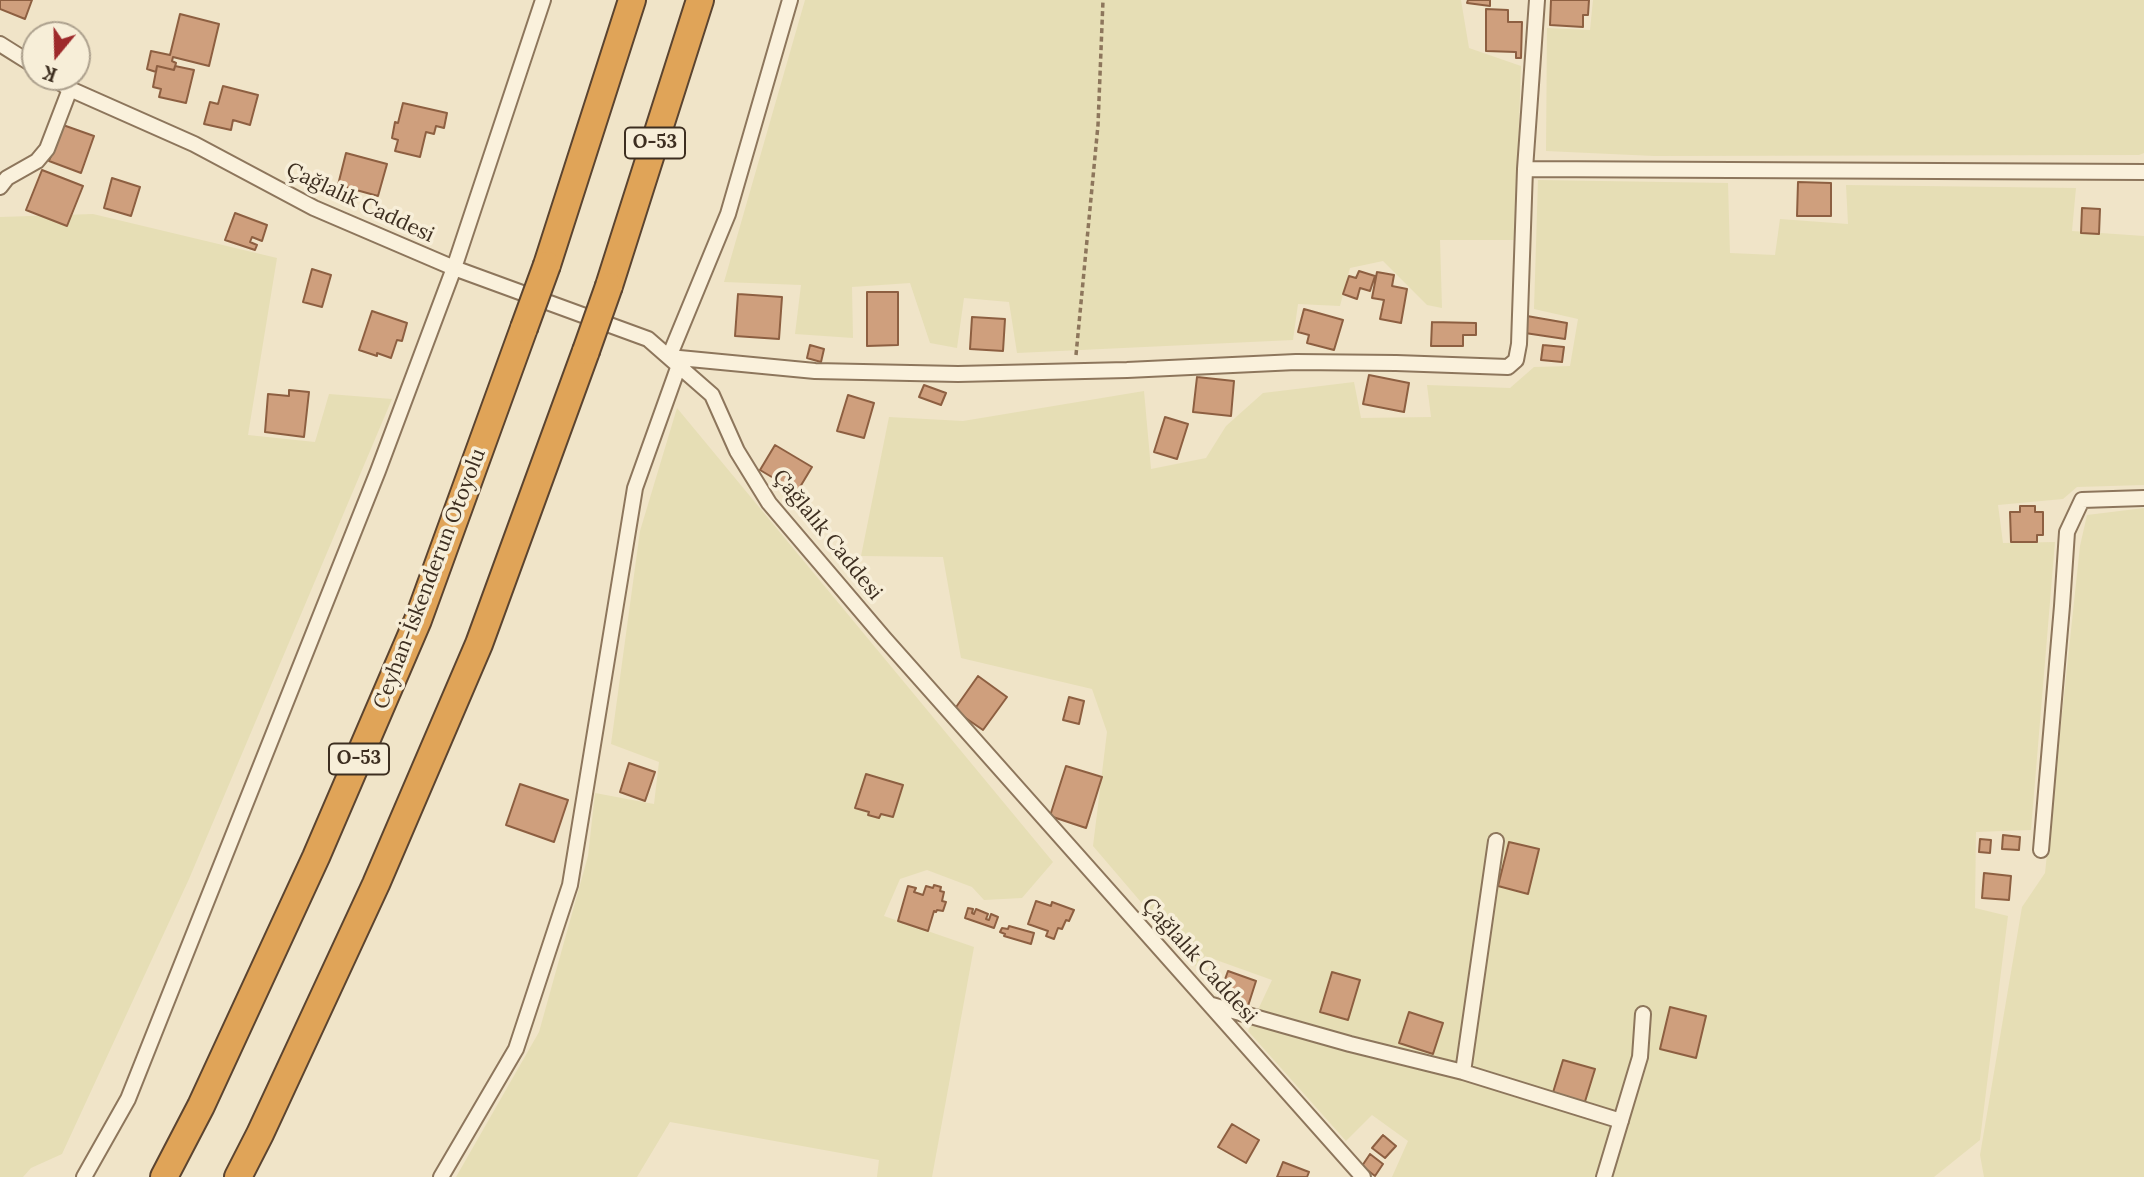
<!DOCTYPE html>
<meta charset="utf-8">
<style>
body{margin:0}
#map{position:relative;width:2144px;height:1177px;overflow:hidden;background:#f0e4c8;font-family:Lora,serif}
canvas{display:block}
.north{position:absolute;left:21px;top:21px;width:70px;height:70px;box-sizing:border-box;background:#f7eed8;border:2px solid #ada18e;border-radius:50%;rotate:199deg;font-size:19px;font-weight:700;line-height:28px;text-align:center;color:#3d2e20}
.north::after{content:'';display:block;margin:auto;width:24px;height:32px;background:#9e2a2b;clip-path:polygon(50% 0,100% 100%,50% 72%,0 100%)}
</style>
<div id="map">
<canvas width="2144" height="1177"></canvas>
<div class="north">K</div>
</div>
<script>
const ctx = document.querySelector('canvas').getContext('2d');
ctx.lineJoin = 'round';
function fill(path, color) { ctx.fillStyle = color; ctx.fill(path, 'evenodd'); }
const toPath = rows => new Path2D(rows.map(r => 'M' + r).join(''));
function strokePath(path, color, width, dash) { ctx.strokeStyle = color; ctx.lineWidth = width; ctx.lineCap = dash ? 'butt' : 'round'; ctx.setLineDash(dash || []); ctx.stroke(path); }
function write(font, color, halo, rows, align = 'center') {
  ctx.font = font + ' Lora,serif'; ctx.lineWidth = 7; ctx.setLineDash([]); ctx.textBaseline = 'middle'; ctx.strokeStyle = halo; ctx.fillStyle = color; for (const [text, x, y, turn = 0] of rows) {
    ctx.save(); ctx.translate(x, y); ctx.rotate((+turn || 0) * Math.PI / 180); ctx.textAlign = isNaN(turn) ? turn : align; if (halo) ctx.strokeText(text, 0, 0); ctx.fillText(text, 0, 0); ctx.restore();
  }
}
fill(toPath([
 [805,0,1461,0,1469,48,1521,66,1515,240,1440,240,1442,308,1427,305,1383,261,1350,268,1340,306,1298,304,1293,340,1017,353,1009,302,964,298,957,348,930,343,910,283,852,287,853,338,795,334,801,285,724,282],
 [1593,0,2144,0,2144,153,2139,155,1654,156,1546,151,1547,28,1590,30],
 [1538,180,1728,183,1730,253,1775,255,1780,219,1848,224,1846,185,2076,188,2072,231,2144,236,2144,485,2077,487,2063,499,1998,505,2003,543,2055,542,2031,830,1976,832,1975,908,2008,916,1980,1140,1934,1177,1392,1177,1408,1141,1372,1115,1346,1141,1248,1031,1272,980,1205,956,1199,970,1093,846,1107,732,1092,689,961,658,943,557,861,556,889,417,963,421,1144,391,1151,469,1206,458,1226,426,1263,393,1354,382,1361,418,1431,417,1427,385,1510,388,1534,367,1570,366,1578,319,1534,309],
 [93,214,277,258,248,435,315,442,329,394,392,399,189,879,62,1154,31,1168,23,1177,0,1177,0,217],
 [677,408,1053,862,1022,898,984,900,972,887,927,870,900,879,884,916,974,947,932,1177,877,1177,879,1160,670,1122,637,1177,456,1177,539,1032,588,856,595,793,654,804,659,762,611,744,640,531],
 [2144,508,2144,1177,1984,1177,1980,1155,2022,907,2045,873,2080,546,2087,515]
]), '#e6deb5');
const building = toPath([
 [0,0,32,0,25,19,0,9,0,0],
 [1468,0,1490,0,1490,6,1467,3,1468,0],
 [1551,0,1589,0,1588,15,1583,15,1583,27,1550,25,1551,0],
 [1486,9,1508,10,1508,22,1522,22,1521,58,1516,58,1516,52,1486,51,1486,9],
 [180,14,219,24,209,66,173,57,172,61,176,63,174,70,157,66,156,72,147,69,151,51,170,55,180,14],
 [157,66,174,70,175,66,194,70,186,103,159,97,161,89,153,87,157,66],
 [223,86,258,95,250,125,233,120,231,130,204,124,210,102,218,104,223,86],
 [403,103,447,113,444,128,436,126,434,134,426,132,420,157,395,151,398,140,392,138,395,122,398,123,403,103],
 [63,125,94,136,81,173,49,161,63,125],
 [346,153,387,164,378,196,338,185,346,153],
 [42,170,83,186,67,226,26,210,42,170],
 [112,178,140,187,131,216,104,208,112,178],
 [1798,182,1831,183,1831,216,1797,216,1798,182],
 [2082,208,2100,209,2099,234,2081,233,2082,208],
 [235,213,267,225,262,241,252,237,250,242,257,245,255,250,225,240,235,213],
 [312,269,331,275,322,307,303,302,312,269],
 [1359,271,1375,276,1370,291,1360,288,1357,299,1343,294,1349,276,1356,278,1359,271],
 [1377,272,1394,275,1392,286,1407,289,1401,323,1380,319,1384,300,1372,298,1377,272],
 [867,292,898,292,898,345,867,346,867,292],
 [738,294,782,297,779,339,735,336,738,294],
 [1304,309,1343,320,1334,350,1307,343,1309,335,1298,332,1304,309],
 [372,311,407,323,402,341,397,340,391,358,377,353,377,356,359,350,372,311],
 [1527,316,1567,323,1565,339,1525,333,1527,316],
 [972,317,1005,319,1003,351,970,349,972,317],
 [1432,322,1476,323,1476,335,1463,335,1463,346,1431,346,1432,322],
 [810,345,824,349,821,362,807,358,810,345],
 [1543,345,1564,347,1562,362,1541,360,1543,345],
 [1369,375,1409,383,1404,412,1363,404,1369,375],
 [1197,377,1234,381,1231,416,1193,412,1197,377],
 [924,385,946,393,941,405,919,397,924,385],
 [289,390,309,392,304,437,265,432,268,394,289,396,289,390],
 [848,395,874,403,864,438,837,431,848,395],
 [1165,417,1188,424,1177,459,1154,452,1165,417],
 [775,445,812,467,797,492,760,470,775,445],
 [2020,506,2035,506,2035,512,2043,512,2043,535,2037,535,2037,542,2011,542,2010,512,2020,512,2020,506],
 [978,676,1007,697,983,730,954,710,978,676],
 [1069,697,1084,701,1079,724,1063,720,1069,697],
 [629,763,655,772,645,801,620,792,629,763],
 [1066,766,1102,777,1086,828,1050,816,1066,766],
 [866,774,903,785,893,817,881,814,879,818,868,815,869,812,855,808,866,774],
 [520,784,568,800,554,842,506,825,520,784],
 [2003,835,2020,837,2019,850,2002,849,2003,835],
 [1980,839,1991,840,1990,853,1979,852,1980,839],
 [1509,842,1539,849,1528,894,1498,886,1509,842],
 [1984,873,2011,876,2009,900,1982,898,1984,873],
 [934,885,941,887,940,891,944,892,942,901,946,902,943,911,937,910,936,912,934,911,928,931,898,921,908,886,916,888,914,892,923,895,926,886,933,888,934,885],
 [1036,901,1051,906,1052,902,1074,910,1069,921,1066,920,1062,929,1058,928,1054,939,1046,936,1048,931,1028,924,1036,901],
 [968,908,973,909,972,913,974,914,976,909,988,914,986,919,989,920,991,914,998,917,994,928,965,918,968,908],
 [1009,926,1034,933,1031,944,1004,936,1005,934,1000,932,1002,928,1008,929,1009,926],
 [1228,971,1256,981,1248,1006,1219,996,1228,971],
 [1332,972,1360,980,1348,1020,1320,1012,1332,972],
 [1670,1007,1706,1016,1696,1058,1660,1049,1670,1007],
 [1409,1012,1443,1023,1433,1054,1399,1043,1409,1012],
 [1563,1060,1595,1069,1583,1108,1551,1099,1563,1060],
 [1232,1124,1259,1140,1246,1163,1218,1147,1232,1124],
 [1383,1135,1396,1146,1385,1158,1372,1148,1383,1135],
 [1370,1154,1383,1164,1375,1176,1362,1166,1370,1154],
 [1283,1162,1309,1172,1307,1177,1277,1177,1283,1162]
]);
fill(building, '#cf9f7d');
strokePath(building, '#8d5f41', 2);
const street = toPath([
 [790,0,728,214,669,357,815,371,958,374,1127,370,1296,362,1396,363,1508,367,1516,360,1519,344,1525,169,1537,0],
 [0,44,35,66],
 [51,77,70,89,194,144,314,208,454,268,648,339,712,395,737,451,769,503,884,638,1363,1177],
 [1525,169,2144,172],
 [0,187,7,178,37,161,47,149,70,89],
 [2041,850,2062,606,2067,532,2082,500,2144,498],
 [1212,1005,1350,1044,1463,1072,1621,1121],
 [1463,1072,1496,841],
 [84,1177,128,1099,378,471,454,268,543,0],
 [441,1177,516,1049,570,885,635,488,679,365],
 [1604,1177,1640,1057,1643,1014]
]);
const highway = toPath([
 [547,265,632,0],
 [609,286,700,0],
 [164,1177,201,1106,316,857,418,620,524,328],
 [238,1177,260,1134,376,884,479,644,586,351]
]);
strokePath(street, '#8d765c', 18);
strokePath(highway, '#5b4430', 30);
strokePath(toPath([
 [1076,355,1098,125,1103,0]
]), '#8d765c', 3.5, [5, 3.5]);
strokePath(street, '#faf1dc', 14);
strokePath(highway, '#e0a458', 26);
const highwayBridge = toPath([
 [524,328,547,265],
 [586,351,609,286]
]);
strokePath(highwayBridge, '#5b4430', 30, []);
strokePath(highwayBridge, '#e0a458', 26);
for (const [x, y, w] of [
 [655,143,60],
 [359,759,60]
]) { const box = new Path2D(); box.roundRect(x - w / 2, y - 15.5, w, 31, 5); ctx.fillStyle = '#f7eed8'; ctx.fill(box); strokePath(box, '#3d2e20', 2); }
write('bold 19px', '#3d2e20', null, [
 ["O-53",655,143],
 ["O-53",359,759]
]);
write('21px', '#3d2e20', '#f7eed8', [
 ["Çağlalık Caddesi",360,203,25],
 ["Çağlalık Caddesi",827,535,51],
 ["Ceyhan-İskenderun Otoyolu",430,579,-69],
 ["Çağlalık Caddesi",1199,961,48]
]);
</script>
